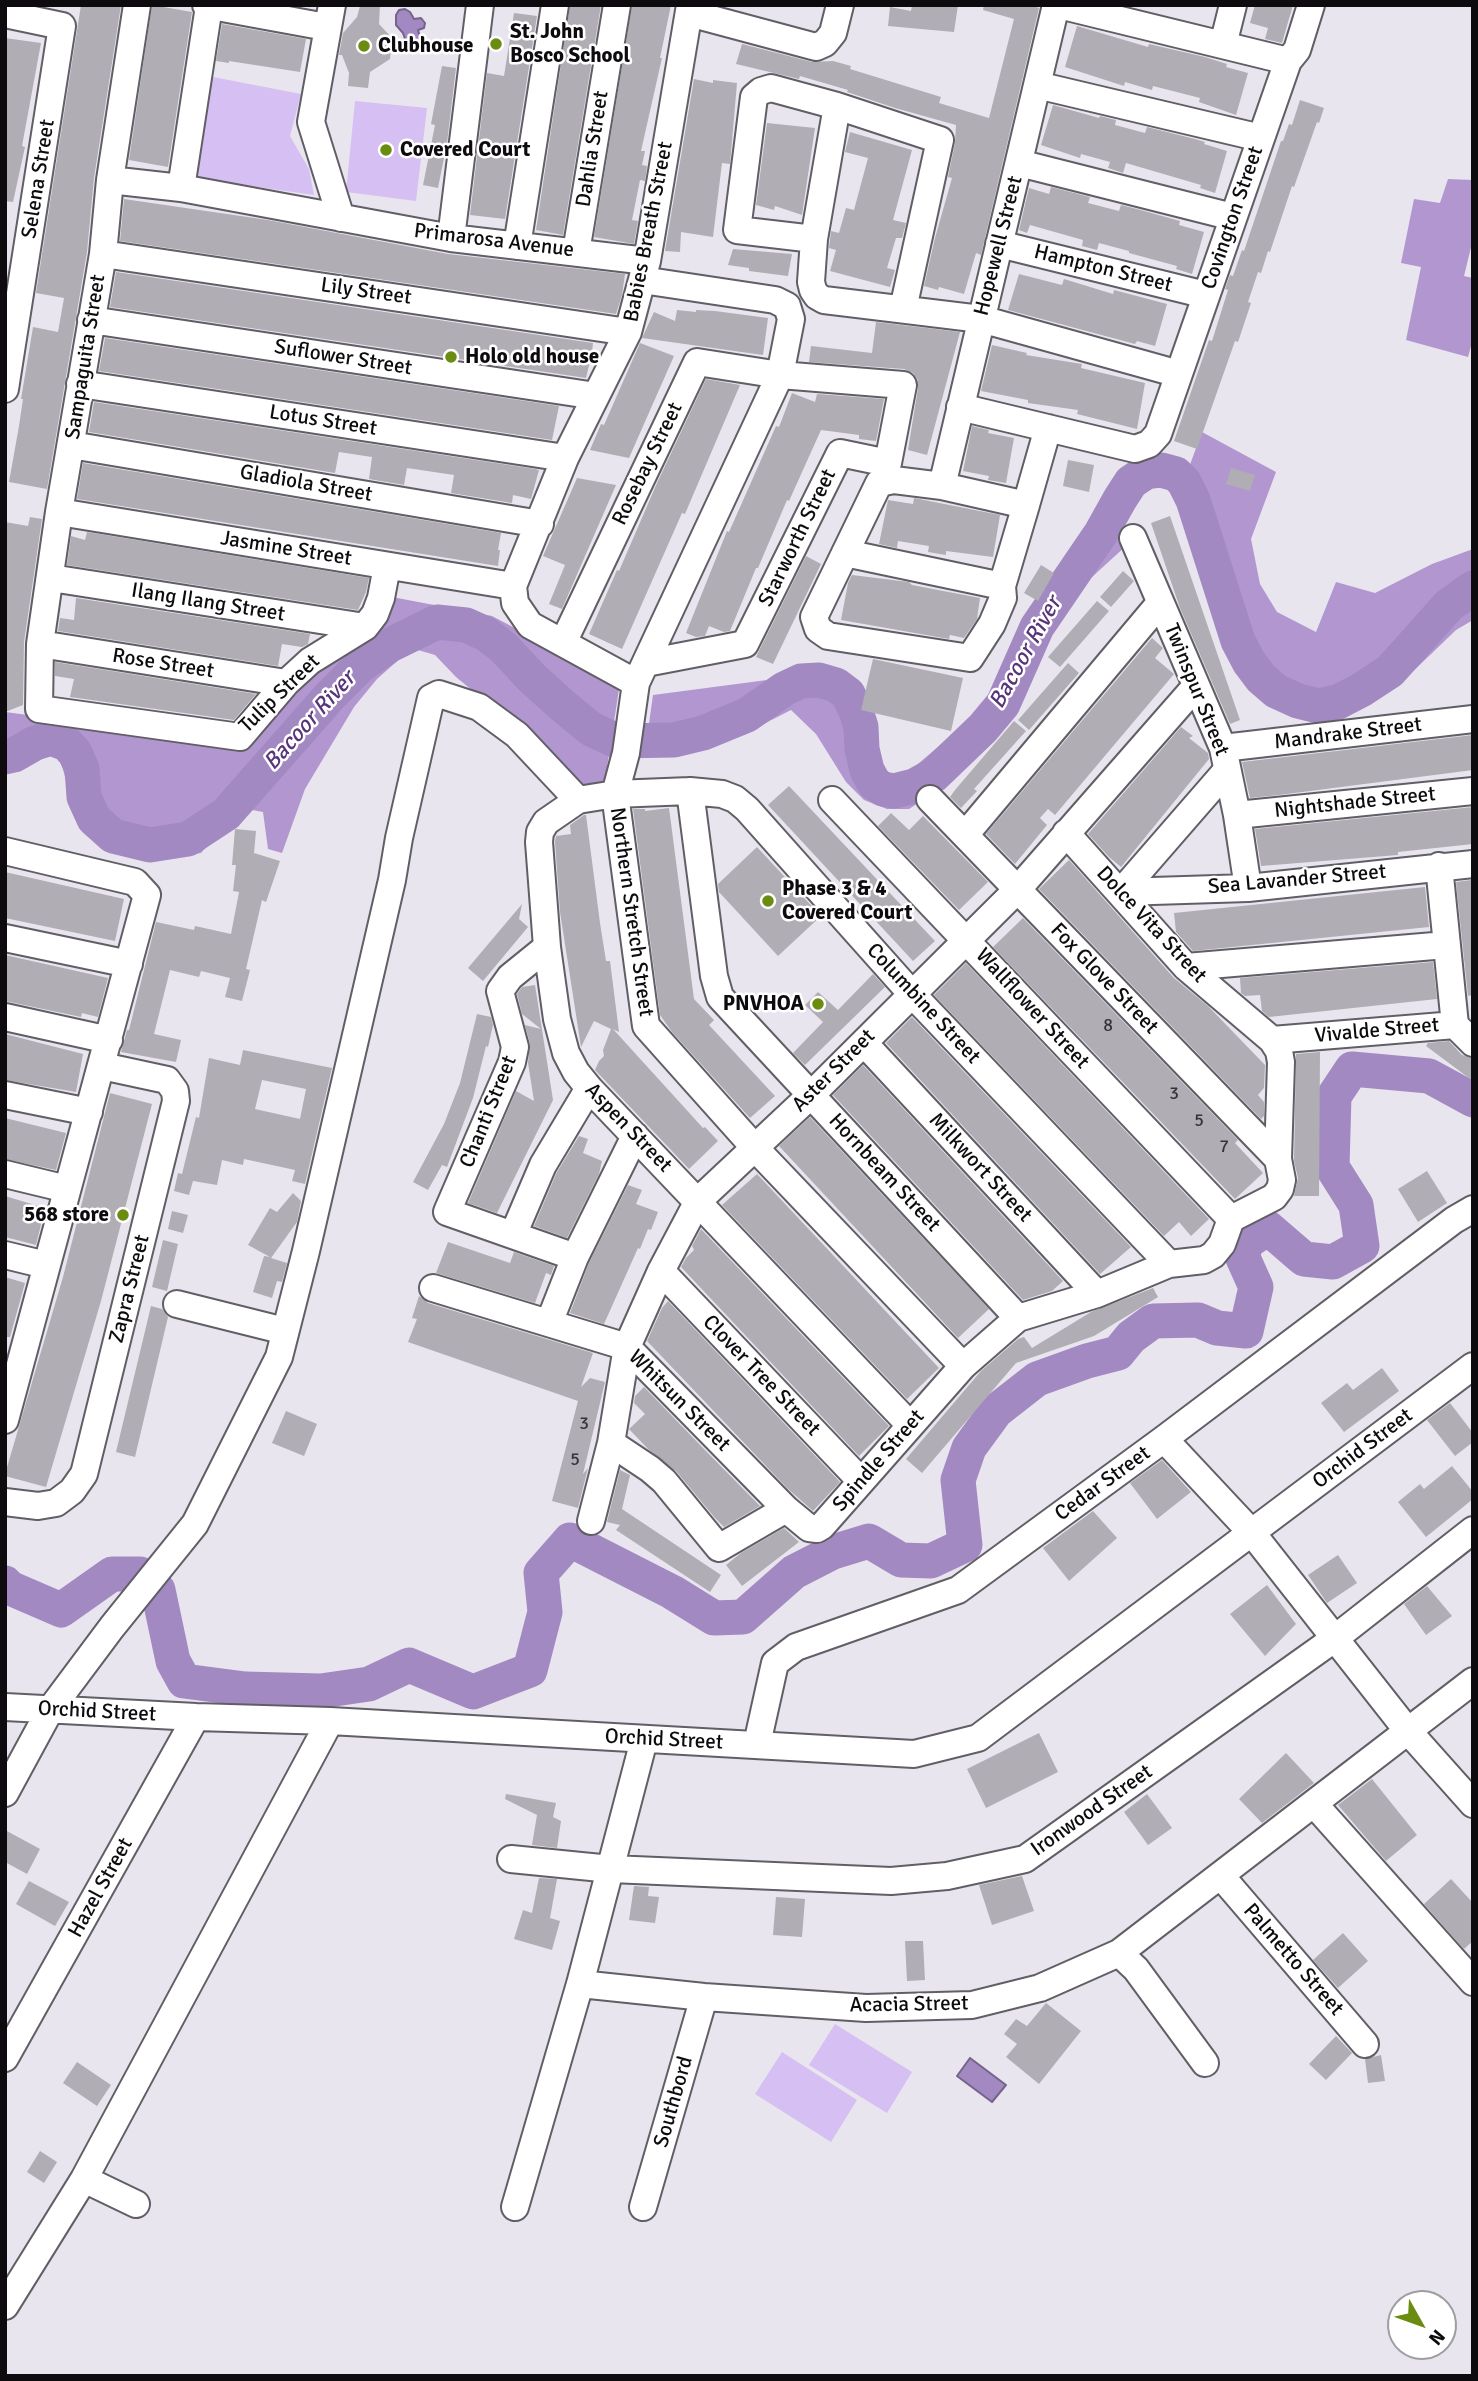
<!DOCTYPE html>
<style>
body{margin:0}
#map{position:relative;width:1478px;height:2381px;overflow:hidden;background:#e9e5ee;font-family:Signika,sans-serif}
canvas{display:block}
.frame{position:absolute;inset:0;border:7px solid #0d0b0e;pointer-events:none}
.north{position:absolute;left:1387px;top:2290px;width:70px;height:70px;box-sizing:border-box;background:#fff;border:2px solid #9e9d9f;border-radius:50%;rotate:130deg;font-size:19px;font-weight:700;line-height:28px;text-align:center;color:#0d0b0e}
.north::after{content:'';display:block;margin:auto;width:24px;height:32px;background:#6a8c11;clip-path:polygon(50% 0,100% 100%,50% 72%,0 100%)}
</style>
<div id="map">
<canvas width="1478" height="2381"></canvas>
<div class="frame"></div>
<div class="north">N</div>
</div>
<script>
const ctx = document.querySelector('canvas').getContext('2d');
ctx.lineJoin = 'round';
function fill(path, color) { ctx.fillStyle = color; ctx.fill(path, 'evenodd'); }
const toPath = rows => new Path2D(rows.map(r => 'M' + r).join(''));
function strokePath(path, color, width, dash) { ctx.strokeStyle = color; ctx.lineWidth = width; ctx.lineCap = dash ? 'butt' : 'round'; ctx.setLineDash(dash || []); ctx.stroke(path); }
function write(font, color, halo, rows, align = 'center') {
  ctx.font = font + ' Signika,sans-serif'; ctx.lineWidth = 5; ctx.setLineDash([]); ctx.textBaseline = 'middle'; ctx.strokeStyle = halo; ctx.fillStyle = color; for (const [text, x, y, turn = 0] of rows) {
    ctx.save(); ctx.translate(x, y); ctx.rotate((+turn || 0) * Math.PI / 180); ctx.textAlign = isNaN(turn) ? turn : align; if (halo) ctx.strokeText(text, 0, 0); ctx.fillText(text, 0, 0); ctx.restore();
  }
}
fill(toPath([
 [208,76,301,94,290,136,309,169,314,195,195,178],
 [355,101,427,108,416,201,346,192],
 [835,2024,912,2072,887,2113,809,2065],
 [782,2052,857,2100,831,2142,755,2094]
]), '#d6bff2');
fill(toPath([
 [1448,179,1473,180,1473,239,1464,276,1473,278,1473,339,1468,357,1406,340,1421,267,1401,263,1414,199,1440,203],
 [1202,432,1276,472,1251,539,1260,584,1277,612,1316,632,1336,582,1375,593,1432,564,1473,549,1473,620,1456,630,1403,681,1377,698,1340,713,1291,712,1261,694,1234,661,1185,504,1179,490,1168,483,1151,487,1132,498,1117,518,1127,545,1068,599,1002,716,929,796,909,809,887,809,864,800,846,782,816,734,791,710,742,735,645,752,653,695,767,680,808,664,838,669,855,680,869,704,879,766,898,781,987,705,1018,638,1067,557,1114,491,1137,472,1158,464,1188,470],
 [392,597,492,616,549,646,619,689,604,787,564,798,500,713,456,677,435,655,418,650,404,655,377,679,354,707,305,789,282,853,268,849,263,812,241,808,201,853,168,858,132,853,97,841,82,825,68,789,62,765,54,754,36,757,5,772,5,712,250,744,329,658]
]), '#b196d0');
const water = toPath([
 [405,9,410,12,414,19,421,18,425,23,424,28,418,30,421,40,417,47,407,45,403,33,396,25,396,15,399,10,405,9],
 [970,2058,1006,2085,992,2102,957,2076,970,2058]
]);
fill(water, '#a389c2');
strokePath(water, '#76638c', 2);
strokePath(toPath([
 [5,757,14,755,35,743,51,738,67,744,75,753,82,769,84,797,94,819,113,836,150,845,188,839,226,814,330,696,360,666,390,645,437,622,466,625,486,634,504,648,532,678,563,706,591,729,617,741,674,740,703,733,747,715,784,689,801,681,819,680,836,685,848,694,856,711,861,727,862,749,867,770,874,783,883,789,894,791,914,786,934,775,983,728,1003,704,1037,627,1101,533,1120,499,1131,482,1146,472,1161,470,1176,474,1184,482,1193,500,1238,641,1249,662,1261,678,1276,691,1298,701,1318,706,1338,702,1361,690,1390,671,1449,605,1473,588],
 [5,1583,10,1588,61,1610,112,1574,140,1574],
 [158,1590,173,1661,184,1681,245,1689,321,1691,369,1684,409,1665,473,1692,530,1670,545,1612,541,1573,570,1540,672,1592,714,1618,743,1617,794,1572,833,1552,869,1541,901,1560,931,1561,965,1545,958,1480,969,1448,996,1411,1037,1379,1087,1361,1118,1353,1131,1337,1153,1321,1198,1320,1217,1328,1246,1331,1256,1287,1243,1258,1245,1243,1268,1228,1304,1259,1333,1262,1362,1246,1356,1205,1332,1167,1334,1096,1352,1069,1429,1076,1473,1100]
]), '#a389c2', 35);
fill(toPath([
 [81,5,121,5,94,178,87,252,47,489,9,482,19,426,23,399,21,399,33,327,58,332,64,298,36,293],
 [152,5,192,12,168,167,129,160],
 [380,5,379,24,392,38,390,59,370,72,368,88,348,86,349,73,342,55,339,55,343,33,357,17,360,6],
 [570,5,601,5,563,235,536,230],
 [632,5,671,5,660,58,662,58,641,151,645,151,642,165,647,166,645,181,640,180,632,220,638,221,634,244,594,237],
 [912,5,958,5,954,32,888,26,890,7,911,11],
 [984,5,1030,5,1039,8,981,255,976,253,964,294,939,287,938,290,924,286,935,238,952,178,948,177,955,143,956,125,895,108,847,92,848,90,800,76,799,79,736,64,742,44,812,62,833,61,851,66,850,69,941,97,939,103,989,118,1014,19,983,10],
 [1255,5,1293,5,1282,43,1265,39,1268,28,1250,23],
 [514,13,537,16,505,219,470,215,487,73,504,76],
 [222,24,306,39,300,72,229,61,229,63,216,61],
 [1077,26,1148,47,1149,44,1205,57,1227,64,1226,67,1248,73,1236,115,1199,102,1200,98,1153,86,1152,90,1125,82,1124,86,1065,67],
 [5,38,41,43,22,146,25,147,13,202,5,201],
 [442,66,456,68,447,143,438,188,423,185,435,125,431,124],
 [694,79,713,83,713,80,737,83,730,164,722,163,713,237,681,232,680,252,665,251],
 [1300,100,1324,108,1319,123,1317,122,1294,187,1292,186,1270,252,1268,251,1261,273,1258,272,1248,302,1251,303,1238,342,1235,341,1197,449,1174,441,1209,340,1212,341,1228,290,1225,289,1230,275,1233,276,1242,250,1244,251,1281,141,1283,141,1289,124,1292,125],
 [1053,105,1099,118,1100,116,1116,120,1115,125,1145,133,1147,127,1195,139,1205,142,1204,144,1227,151,1215,193,1200,188,1201,185,1126,163,1123,173,1108,168,1110,162,1081,154,1080,158,1041,145],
 [767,123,815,128,802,215,775,206,774,210,756,205],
 [850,132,912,150,893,220,906,223,902,238,896,238,887,268,895,270,890,287,830,271,836,250,829,248,831,231,839,233,846,208,854,210,868,158,845,152],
 [1051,187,1090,197,1088,203,1119,211,1121,205,1137,209,1180,221,1179,225,1204,232,1192,274,1176,269,1177,266,1129,253,1129,251,1099,243,1097,250,1082,246,1083,240,1030,225,1027,233,1019,230,1029,188,1049,194],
 [124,199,268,220,448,254,625,274,622,295,616,314,120,241],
 [733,249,792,254,788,276,749,271,749,268,728,265],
 [116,272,593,343,592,353,586,378,110,307],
 [1019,274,1062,285,1064,279,1113,294,1114,290,1167,304,1155,346,1137,341,1135,344,1008,310],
 [677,310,696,312,696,310,715,311,768,318,763,355,642,338,654,312,675,321],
 [876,322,960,332,927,455,908,450,918,388,918,380,913,373,904,369,809,362,811,346,872,353],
 [105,338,559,406,552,440,99,371],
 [640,343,674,356,629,458,590,450,601,424,604,425],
 [992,345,1027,353,1026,355,1082,364,1081,368,1145,383,1137,429,1077,414,1078,410,1028,403,1028,400,981,391],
 [706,379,740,385,685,514,682,513,622,649,589,634,617,570,619,571,657,483],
 [792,393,815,402,817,394,884,399,876,441,859,439,859,435,821,430,789,501,787,500,758,568,756,568,730,631,724,632,709,626,705,636,696,637,686,633,727,531,729,532,776,426,779,427],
 [94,402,535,469,539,470,531,499,513,495,512,503,451,493,454,475,407,468,404,485,369,479,372,457,339,452,335,473,89,432],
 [972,426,989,430,988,433,1014,438,1006,483,988,480,989,476,963,471],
 [1068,460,1094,465,1089,492,1063,486],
 [83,463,501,533,498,550,500,550,498,566,77,499],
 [1231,468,1255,475,1250,491,1226,484],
 [577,478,616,485,562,609,549,604,565,565,543,556],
 [914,498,1000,515,993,557,946,551,946,555,928,552,929,546,898,541,897,548,879,544,888,500,913,504],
 [1170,516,1240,720,1230,724,1180,608,1151,523],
 [30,517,42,519,24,642,23,705,5,712,5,522,28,526],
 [87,532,369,578,366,592,358,610,67,565,71,536,85,540],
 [806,556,821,564,773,664,756,657],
 [1041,565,1054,573,1038,601,1024,593],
 [1123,571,1134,581,1111,607,1100,597],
 [852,575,909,582,912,585,980,598,977,619,964,638,950,635,949,639,841,620,848,583],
 [76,598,310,634,308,644,302,647,282,644,278,666,58,631,60,618,74,620],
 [1097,601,1109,611,1060,667,1048,657],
 [1152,638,1163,648,1155,658,1174,674,1055,815,1048,809,1040,818,1047,825,1015,864,986,834],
 [873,659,963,678,951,731,861,710],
 [55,662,256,694,234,720,70,697,74,679,55,676],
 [1068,663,1079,673,1029,730,1018,720],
 [1014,721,1026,731,974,789,977,791,961,808,950,797,955,790],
 [1181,727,1193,736,1189,738,1208,753,1209,759,1121,867,1109,857,1088,834],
 [1473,735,1473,770,1279,795,1250,798,1242,762],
 [789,786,935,941,913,961,768,805],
 [1473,807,1473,844,1398,852,1398,855,1261,866,1255,829],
 [669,808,694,999,714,1020,709,1025,775,1096,750,1118,672,1032,660,1015,633,809,645,809,645,811],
 [891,813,909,830,923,816,988,882,959,910,878,826],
 [584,815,586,815,600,923,606,961,610,961,619,1032,613,1029,703,1128,705,1127,718,1141,689,1169,595,1070,599,1061,604,1056,603,1050,611,1029,594,1021,581,1047,560,912,555,842,556,836,571,834,570,825],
 [235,829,256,831,254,853,280,861,266,902,262,900,246,969,250,970,242,1001,225,997,230,978,201,971,199,977,170,970,154,1034,181,1040,176,1062,121,1052,127,1030,129,1030,156,922,194,930,195,926,231,934,239,892,233,891,236,865,232,865],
 [757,847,821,916,778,956,719,892,718,884],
 [1069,860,1174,978,1208,1006,1265,1065,1264,1088,1258,1095,1264,1102,1264,1116,1261,1119,1039,889],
 [5,872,124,899,115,941,5,918],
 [1471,880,1473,995,1468,996,1456,882],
 [1425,887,1429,927,1193,951,1176,932,1174,913],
 [522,904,519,919,528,927,483,981,468,968],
 [1023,918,1238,1140,1235,1143,1263,1173,1235,1199,993,947],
 [5,955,108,978,98,1017,82,1013,81,1017,5,1001],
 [1433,962,1437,999,1269,1017,1262,1011,1260,995,1245,996,1241,993,1240,978],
 [966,963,1209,1219,1191,1236,1179,1222,1164,1236,934,995],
 [873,974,885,987,805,1065,793,1053,823,1022,805,1005,818,992,838,1010],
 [535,985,553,1100,497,1213,468,1203,516,1091,534,1101,528,1063,530,1044,525,1025,541,1029,522,1014,517,994,522,987],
 [477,1014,491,1017,493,1025,488,1047,486,1046,473,1098,447,1167,442,1165,428,1190,413,1182,444,1124,460,1083],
 [912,1017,1131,1247,1100,1274,886,1043],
 [5,1034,83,1054,76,1092,5,1080],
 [1449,1041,1462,1055,1473,1058,1473,1081,1426,1046,1428,1043],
 [243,1050,332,1068,305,1184,292,1181,295,1170,244,1159,243,1165,222,1160,217,1185,193,1181,189,1195,174,1191,178,1173,182,1174,196,1117,199,1118,209,1058,240,1065],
 [262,1080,306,1089,300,1119,255,1109],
 [1320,1052,1319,1196,1294,1196,1298,1178,1294,1161,1296,1054],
 [863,1065,1063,1281,1052,1291,1023,1300,833,1095],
 [110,1093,152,1104,101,1301,46,1487,5,1476,5,1474,63,1277],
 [810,1117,989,1309,958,1338,779,1146],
 [5,1118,66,1133,56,1170,5,1159],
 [579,1136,588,1139,583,1153,602,1161,599,1174,567,1238,534,1226,557,1172],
 [1427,1171,1447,1203,1418,1222,1398,1189],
 [757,1174,939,1368,907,1399,722,1205],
 [628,1185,642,1190,636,1204,658,1212,651,1230,648,1229,640,1249,638,1248,604,1324,570,1313,589,1263],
 [293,1193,301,1201,297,1222,271,1258,287,1263,282,1282,277,1281,272,1298,253,1292,264,1256,270,1257,248,1245,270,1208,277,1212],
 [5,1196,45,1208,36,1245,5,1237],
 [172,1211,188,1215,183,1233,168,1229],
 [701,1229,889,1426,859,1456,681,1267,686,1258,694,1250,692,1246],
 [163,1240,178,1244,167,1291,152,1287],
 [448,1242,510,1263,514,1252,554,1266,551,1275,546,1273,535,1303,436,1273],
 [5,1277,25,1283,10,1337,5,1337],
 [1153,1288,1158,1297,1094,1336,1016,1363,922,1473,906,1459,981,1371,1018,1339,1024,1337,1032,1348,1091,1312],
 [419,1296,428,1303,593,1353,581,1387,590,1378,605,1382,583,1474,588,1468,578,1508,552,1501,578,1401,408,1342,417,1319,412,1318],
 [668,1301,840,1482,813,1511,787,1488,647,1341,662,1308],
 [151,1306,162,1309,168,1317,135,1457,116,1452],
 [1382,1368,1399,1391,1344,1432,1321,1403,1347,1383,1353,1390],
 [644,1387,704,1449,760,1506,724,1527,715,1518,676,1471,649,1450,629,1429,645,1414,634,1403,635,1396],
 [1450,1403,1473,1433,1473,1442,1455,1456,1427,1420],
 [286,1411,317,1424,304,1456,272,1443],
 [1162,1460,1191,1492,1157,1519,1130,1483],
 [1452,1466,1473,1492,1473,1499,1426,1537,1398,1502,1420,1484,1424,1489],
 [620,1470,630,1475,622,1509,721,1575,710,1592,616,1530,620,1525,607,1522],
 [1093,1511,1117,1538,1069,1581,1043,1548],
 [784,1528,799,1542,742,1586,726,1565,741,1553],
 [1338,1555,1357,1583,1327,1603,1308,1575],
 [1267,1585,1296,1624,1265,1656,1230,1614],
 [1427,1586,1452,1616,1426,1635,1404,1604],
 [1039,1733,1058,1772,986,1808,967,1769],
 [1286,1753,1314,1783,1262,1823,1239,1799],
 [1372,1779,1417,1835,1386,1861,1338,1805],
 [506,1794,556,1803,553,1817,561,1821,557,1848,532,1845,537,1815,505,1799],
 [1147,1794,1172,1828,1148,1845,1124,1812],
 [5,1830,40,1849,27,1874,5,1862],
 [1022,1876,1034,1911,992,1925,979,1885],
 [539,1878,557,1879,550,1918,560,1921,552,1950,514,1939,523,1910,532,1913],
 [1451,1879,1473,1903,1473,1941,1464,1949,1424,1904],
 [29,1881,69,1902,55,1926,16,1904],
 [634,1886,649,1887,648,1896,659,1897,655,1923,629,1920],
 [776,1897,805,1899,802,1937,773,1935],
 [1343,1933,1368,1961,1338,1988,1313,1960],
 [905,1941,923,1941,925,1980,907,1981],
 [1046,2003,1081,2031,1039,2084,1006,2057,1017,2044,1004,2034,1016,2019,1027,2026],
 [1336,2036,1352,2053,1326,2080,1309,2064],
 [1381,2055,1385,2081,1368,2083,1365,2059],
 [77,2062,111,2085,97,2106,63,2083],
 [40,2151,57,2162,44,2183,27,2172]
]), '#b0adb5');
const minor = toPath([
 [137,5,110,180,103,254,59,512,40,644,39,709,240,737,286,683,310,661,365,627,375,614,381,598,387,566],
 [206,5,326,27],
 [332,5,311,122,341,218],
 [1059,5,1288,61],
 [689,13,816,47,825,43,833,33,840,5],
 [5,14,62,26,5,389],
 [1223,45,1233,5],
 [1037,85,1261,138],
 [837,106,814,239,811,282,813,290,817,296,824,300,981,319,1179,374],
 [1019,163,1233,217],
 [110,180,181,188,451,238,647,261],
 [181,188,209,6],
 [451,238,480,5],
 [814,239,737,230,754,97,761,91,771,88,837,106,940,140,903,309],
 [999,244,1206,295],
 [517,246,555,5],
 [576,252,617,5],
 [103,254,628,332],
 [642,280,775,300,787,306,791,319,780,375,636,683,626,753,615,794,646,1026,755,1148,963,1366],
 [91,320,596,396],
 [80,384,565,458],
 [960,407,1135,449,1149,444,1158,434,1288,61,1297,50,1311,5],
 [71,445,540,524],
 [942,486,1056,5],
 [1026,505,1002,586,1003,598,992,624,970,658,828,636,818,629,814,617,879,483,894,480,942,486,1026,505,1048,428],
 [59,512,513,586],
 [1133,538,1223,748,1237,815,1248,888],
 [845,553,1002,586],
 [51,578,365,627],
 [563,643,697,362,780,375,903,385,888,463,840,453,745,644,646,663],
 [40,644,286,683],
 [636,683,530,625,515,603,513,586,565,458,628,332,647,261,690,5],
 [1223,748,1473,719],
 [690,791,714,976,720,997,1018,1318],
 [930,799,1278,1159],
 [832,800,1231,1219],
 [1237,815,1473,791],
 [1066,833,1186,967,1272,1040,1279,1051,1281,1062,1278,1159,1282,1180,1280,1189,1274,1197,1231,1219],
 [965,835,1160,603],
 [5,851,135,882,147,895,5,1420],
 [1439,866,1455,1025],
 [1121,892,1248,888,1473,864],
 [1121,892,1227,770],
 [5,938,129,964],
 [547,947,510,977,500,991,515,1047,512,1062,447,1212,575,1257],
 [1186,967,1446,945],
 [5,1017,109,1040],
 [1455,1025,1473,1043],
 [1272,1040,1455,1025],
 [864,1043,1097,1294],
 [5,1095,89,1112],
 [5,1174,67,1189],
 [513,1235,543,1165,589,1088],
 [5,1255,46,1265],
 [661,1271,861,1481],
 [433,1288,627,1347,786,1509,809,1528,817,1529,822,1526,963,1366,1018,1318,1097,1294,1169,1264,1204,1260,1213,1255,1222,1244,1231,1219],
 [177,1304,285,1331],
 [549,1323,575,1257,635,1136],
 [910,1425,589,1088,576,1072,566,1053,557,1019,547,947,539,842,540,832,546,822,578,800,615,794,690,791,722,794,735,799,747,809,911,993,1169,1264],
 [1164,1439,1252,1533,1407,1730,1473,1804],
 [611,1443,650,1469,664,1481,719,1548,786,1509],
 [5,1502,38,1506,56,1503,72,1491,84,1474,176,1101,175,1091,167,1080,102,1066],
 [591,1521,611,1443,627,1347,661,1271,698,1201,812,1094,1018,889,1196,686],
 [5,1707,196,1717,330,1721,914,1754,978,1738,1473,1366],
 [757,1744,775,1663,796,1647,958,1590,1164,1439,1454,1220,1473,1209],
 [5,1793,50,1710,112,1627,195,1524,279,1357,306,1251,392,880,399,838,431,698,439,694,479,707,517,735,578,800],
 [1315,1805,1473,1982],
 [511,1859,611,1869,891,1881,947,1876,1025,1859,1334,1639,1473,1530],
 [1221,1876,1365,2044],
 [1119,1953,1136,1969,1205,2063],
 [580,1984,704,1997,866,2008,972,2005,1040,1988,1119,1953,1473,1681],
 [5,2058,196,1717],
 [84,2179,136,2204],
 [515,2207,580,1984,644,1740],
 [643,2207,704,1997],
 [5,2306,84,2179,330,1721]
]);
strokePath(minor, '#615e66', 30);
strokePath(minor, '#fff', 26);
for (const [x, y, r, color] of [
 [496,44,7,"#6a8c11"],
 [364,46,7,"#6a8c11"],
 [386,150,7,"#6a8c11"],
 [451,357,7,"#6a8c11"],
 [768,901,7,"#6a8c11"],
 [818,1004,7,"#6a8c11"],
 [123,1215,7,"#6a8c11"]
]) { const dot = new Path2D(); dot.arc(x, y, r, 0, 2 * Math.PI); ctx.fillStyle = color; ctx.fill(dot); strokePath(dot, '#fff', 2.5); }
write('18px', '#363438', null, [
 ["8",1108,1026],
 ["3",1174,1094],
 ["5",1199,1121],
 ["7",1224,1147],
 ["3",584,1424],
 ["5",575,1460]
]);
write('bold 21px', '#0d0b0e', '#fff', [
 ["St. John",510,32],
 ["Bosco School",510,56],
 ["Clubhouse",378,46],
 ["Covered Court",400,150],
 ["Holo old house",465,357],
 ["Phase 3 & 4",782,889],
 ["Covered Court",782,913],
 ["PNVHOA",804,1004,"right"],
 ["568 store",109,1215,"right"]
], 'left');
write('21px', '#0d0b0e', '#fff', [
 ["Dahlia Street",593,149,-81],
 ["Selena Street",39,179,-81],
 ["Covington Street",1233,218,-71],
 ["Babies Breath Street",649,232,-79],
 ["Primarosa Avenue",494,241,7],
 ["Hopewell Street",999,246,-76],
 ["Hampton Street",1103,269,14],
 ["Lily Street",366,292,8],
 ["Sampaguita Street",86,357,-81],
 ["Suflower Street",343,358,9],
 ["Lotus Street",323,421,9],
 ["Rosebay Street",648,464,-64],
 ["Gladiola Street",306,484,10],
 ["Starworth Street",798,538,-64],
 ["Jasmine Street",286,549,9],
 ["Ilang Ilang Street",208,603,9],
 ["Rose Street",163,664,9],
 ["Twinspur Street",1196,690,68],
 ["Tulip Street",280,694,-44],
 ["Mandrake Street",1348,734,-7],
 ["Nightshade Street",1355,803,-6],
 ["Sea Lavander Street",1297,880,-5],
 ["Northern Stretch Street",631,912,82],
 ["Dolce Vita Street",1151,925,47],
 ["Fox Glove Street",1104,979,46],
 ["Columbine Street",923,1004,47],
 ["Wallflower Street",1032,1009,47],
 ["Vivalde Street",1377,1031,-5],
 ["Aster Street",834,1071,-45],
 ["Chanti Street",489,1112,-68],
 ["Aspen Street",628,1128,46],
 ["Milkwort Street",980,1168,47],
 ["Hornbeam Street",884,1173,47],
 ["Zapra Street",130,1289,-76],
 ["Clover Tree Street",761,1376,46],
 ["Whitsun Street",679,1401,45],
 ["Orchid Street",1363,1449,-37],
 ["Spindle Street",879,1461,-49],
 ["Cedar Street",1103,1484,-36],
 ["Orchid Street",97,1712,3],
 ["Orchid Street",664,1740,3],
 ["Ironwood Street",1092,1811,-35],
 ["Hazel Street",101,1888,-61],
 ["Palmetto Street",1293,1960,49],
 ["Acacia Street",909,2005,-1],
 ["Southbord",674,2102,-74]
]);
write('italic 23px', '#58357a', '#fff', [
 ["Bacoor River",1026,653,-61],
 ["Bacoor River",310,721,-48]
]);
</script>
